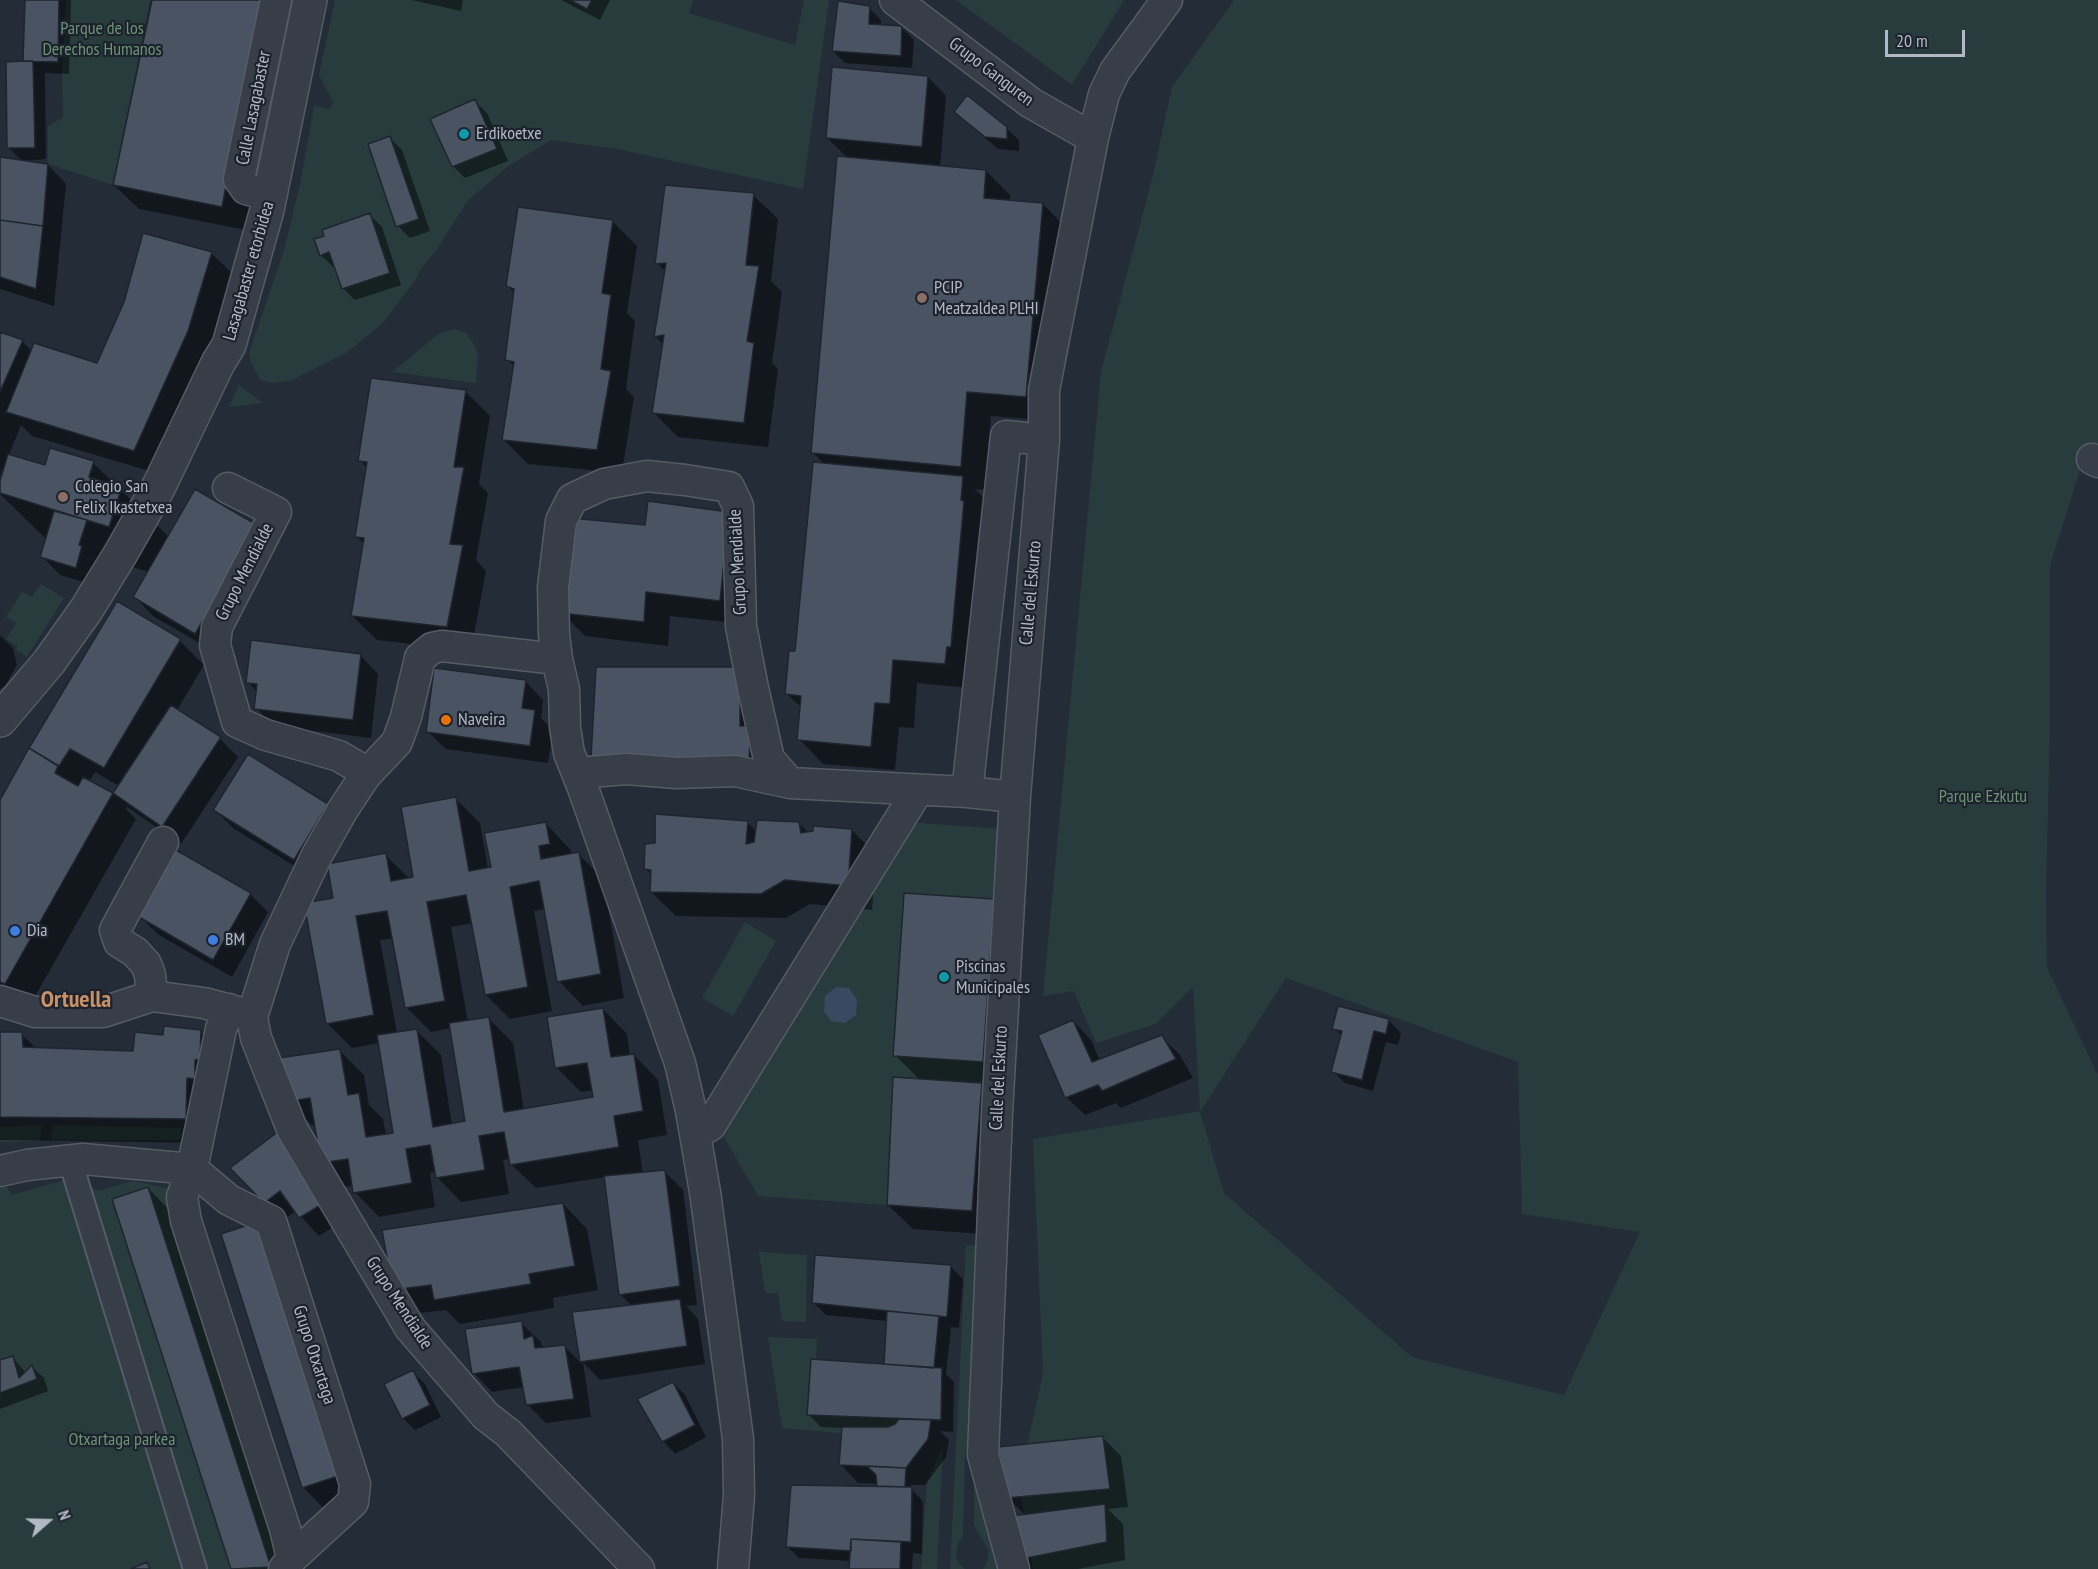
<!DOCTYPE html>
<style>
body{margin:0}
#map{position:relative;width:2098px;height:1569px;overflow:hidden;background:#232c37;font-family:"PT Sans Narrow",sans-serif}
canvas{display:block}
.north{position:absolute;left:18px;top:1491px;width:60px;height:60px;-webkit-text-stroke:4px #1c232d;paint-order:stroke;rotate:70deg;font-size:16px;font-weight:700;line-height:24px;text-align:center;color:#b2b9c4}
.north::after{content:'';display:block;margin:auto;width:21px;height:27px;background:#b2b9c4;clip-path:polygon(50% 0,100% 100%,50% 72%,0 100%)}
.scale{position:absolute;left:1885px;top:30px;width:80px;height:27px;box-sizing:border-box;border:3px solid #b2b9c4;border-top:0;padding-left:8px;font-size:18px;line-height:21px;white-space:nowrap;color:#b2b9c4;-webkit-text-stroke:4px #1c232d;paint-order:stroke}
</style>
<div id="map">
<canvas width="2098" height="1569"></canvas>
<div class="north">N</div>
<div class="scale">20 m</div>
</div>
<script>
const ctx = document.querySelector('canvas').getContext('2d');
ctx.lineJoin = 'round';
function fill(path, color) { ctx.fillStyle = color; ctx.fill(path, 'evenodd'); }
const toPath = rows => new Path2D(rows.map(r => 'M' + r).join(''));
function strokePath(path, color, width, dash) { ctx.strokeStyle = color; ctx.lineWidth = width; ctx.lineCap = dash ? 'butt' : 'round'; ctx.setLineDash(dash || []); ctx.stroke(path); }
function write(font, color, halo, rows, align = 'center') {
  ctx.font = font + ' "PT Sans Narrow",sans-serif'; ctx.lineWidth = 4.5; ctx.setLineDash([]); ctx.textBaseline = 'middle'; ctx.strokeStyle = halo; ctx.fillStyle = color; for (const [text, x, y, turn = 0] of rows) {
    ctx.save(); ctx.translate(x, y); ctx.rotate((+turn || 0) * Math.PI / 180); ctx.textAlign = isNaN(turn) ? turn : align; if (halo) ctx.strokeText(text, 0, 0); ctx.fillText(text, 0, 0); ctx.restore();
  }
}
fill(toPath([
 [66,0,150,0,113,185,48,164,48,126,63,117,62,77],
 [287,0,300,0,261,175,253,167],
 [335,0,693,0,689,13,795,45,804,0,829,0,803,189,617,149,551,140,510,165,468,200,438,248,420,270,415,281,383,323,346,353,290,381,273,383,260,380,250,361,249,353,284,250,301,180,314,106,330,109,333,102,319,75],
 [956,0,1124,0,1072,85],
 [1234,0,2098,0,2098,444,2082,463,2050,566,2050,721,2046,896,2047,968,2098,1075,2098,1569,1033,1569,1019,1482,1043,1374,1033,1139,1200,1111,1193,987,1156,1024,1096,1043,1074,991,1043,996,1101,372,1153,175,1172,87],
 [1286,978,1518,1062,1522,1214,1640,1232,1564,1395,1412,1357,1224,1193,1200,1112],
 [455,329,466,333,474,344,478,354,476,383,392,372,440,333],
 [239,385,263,403,229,407],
 [41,584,64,598,27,657,16,650,18,647,6,639,16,623,6,617,22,592,32,597],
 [909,822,1000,829,972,1211,758,1196,718,1127],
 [745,922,776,941,733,1016,702,998],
 [42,1125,40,1141,0,1142,0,1127],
 [53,1125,181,1128,181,1140,51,1140],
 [75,1177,98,1191,133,1181,173,1189,285,1545,277,1569,150,1569,147,1562,131,1569,0,1569,0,1188,6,1185,12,1195],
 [966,1245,977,1246,972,1442,965,1452,963,1536,958,1544,956,1554,958,1562,965,1569,950,1569],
 [759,1252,807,1255,806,1322,782,1321,778,1293,765,1293],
 [768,1337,817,1339,816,1360,811,1360,807,1415,899,1419,895,1424,888,1427,842,1427,841,1433,782,1428],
 [943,1445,937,1569,921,1569,927,1482],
 [974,1461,1005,1569,983,1569,987,1562,989,1551,974,1525]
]), '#293c3d');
fill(toPath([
 [836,987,849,988,857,1000,856,1015,845,1023,831,1021,824,1011,825,996]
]), '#3a495f');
fill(toPath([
 [26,0,71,0,69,74,45,73,46,159,22,161,9,148,24,62],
 [154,0,291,0,246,230,139,209,114,185],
 [412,0,463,0,461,11],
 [561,0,610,0,600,20],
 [869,8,881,20,881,26,902,28,914,40,912,68,845,63,833,51],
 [928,77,946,96,940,167,986,171,1010,195,1010,201,1043,204,1067,229,1050,421,991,416,985,490,975,489,987,502,969,688,917,683,914,728,899,727,895,770,823,764,799,739,802,708,787,694,797,653,825,465,812,452,848,158,827,138],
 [475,101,487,113,508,161,465,178,453,166],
 [956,112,1006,128,1019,140,1019,151,998,149],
 [390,138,402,150,430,231,410,238,398,226],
 [0,159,48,165,66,184,54,306,0,289],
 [753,195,778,219,771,281,782,292,772,363,778,369,768,447,678,437,654,413,664,345,655,336,666,272,657,263],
 [370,215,382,227,401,285,355,300,343,288,336,266,333,267,321,255],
 [612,221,637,246,627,313,635,321,626,389,634,397,622,473,528,464,504,440,515,367,507,359,515,293,507,286],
 [211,253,236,277,212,356,159,474,32,436,21,425,9,455,46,467,93,463,169,537,256,526,213,651,153,616,135,597,149,572,99,557,94,585,60,575,42,556,47,540,0,494,0,486,4,471,2,470,0,476,0,333,22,341,32,351,98,365],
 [372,380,466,392,490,416,479,484,488,493,476,560,486,571,471,651,377,640,352,616,364,544,356,536,367,468,360,460],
 [729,513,744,624,670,616,668,646,585,636,561,612,646,526],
 [118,603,180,641,204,665,177,710,220,739,238,757,181,844,127,807,126,809,136,819,29,1007,0,991,0,803],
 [95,772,119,786,113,795,89,782],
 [0,635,13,648,17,665,5,686,0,689],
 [360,655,378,674,371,738,274,726,256,708,257,692,248,682],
 [740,669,773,783,617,782],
 [525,681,543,700,541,718,553,730,548,763,446,749,427,731],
 [456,799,480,823,488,869,546,824,570,849,572,855,578,854,603,878,624,998,583,1006,559,981,545,909,534,911,552,1011,510,1019,486,995,473,923,451,927,468,1022,488,1018,513,1043,524,1110,594,1099,593,1090,581,1092,557,1068,603,1009,627,1034,630,1056,634,1055,658,1080,667,1135,638,1140,643,1174,665,1172,683,1190,697,1305,686,1306,698,1319,705,1364,600,1380,583,1362,591,1417,546,1423,527,1404,524,1387,492,1392,474,1373,521,1323,540,1341,544,1349,564,1346,582,1364,574,1313,632,1306,620,1294,606,1177,536,1188,511,1164,510,1159,503,1160,509,1194,461,1202,437,1177,436,1172,430,1173,435,1207,379,1217,355,1192,354,1186,346,1187,322,1163,316,1125,312,1125,287,1101,339,1050,364,1075,369,1105,383,1119,386,1135,394,1134,379,1043,352,1048,327,1023,335,899,385,855,410,879,415,878],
 [394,938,406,1007,431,1032,451,1028,467,1123,452,1125,441,1055,416,1030,397,1033,380,940],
 [327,805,345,823,312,877,233,828,215,810],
 [747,822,757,832,798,823,809,833,852,830,876,855,872,910,810,904,786,918,676,916,651,892,652,875,645,868],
 [250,894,268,912,232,977,159,935,140,917],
 [993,900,1018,925,1007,1086,981,1084,1005,1109,996,1235,913,1229,888,1205,920,1080,895,1055],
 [1073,1021,1091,1040,1100,1061,1162,1037,1180,1055,1193,1078,1121,1108,1116,1103,1085,1115,1066,1097],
 [1389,1021,1401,1033,1398,1045,1386,1042,1373,1091,1345,1083,1333,1071,1342,1036,1334,1028],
 [200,1032,224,1056,210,1143,0,1140,0,1033,21,1034,37,1049,134,1053,164,1036],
 [279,1133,341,1222,319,1236,296,1211,283,1220,265,1202],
 [148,1188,172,1213,287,1569,233,1569,114,1200],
 [563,1204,587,1229,598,1290,553,1298,554,1308,460,1324,446,1310,419,1313,394,1289],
 [223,1235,364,1499,327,1512,303,1487],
 [951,1267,963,1279,959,1328,951,1327,946,1374,954,1382,953,1432,940,1431,949,1440,946,1457,925,1485,911,1485,910,1488,923,1501,922,1554,913,1553,912,1569,851,1569,851,1561,799,1558,787,1546,881,1488,878,1484,858,1483,840,1464,843,1428,821,1427,809,1415,885,1366,888,1321,826,1315,814,1303],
 [13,1358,26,1373,32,1367,44,1378,48,1391,0,1409,0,1362],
 [413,1372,425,1384,441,1417,415,1430,403,1418],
 [673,1383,685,1395,706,1437,675,1454,663,1441],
 [1102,1437,1121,1456,1128,1507,1108,1509,1123,1524,1125,1560,1078,1569,1028,1569,1018,1559,1025,1515,1007,1497]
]), '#0007');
const building = toPath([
 [25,0,59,0,58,62,23,61,25,0],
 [152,0,262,0,222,207,113,185,152,0],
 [570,0,592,0,587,9,570,0],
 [838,1,870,6,869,24,902,26,901,56,832,51,838,1],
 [23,61,33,61,35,148,7,148,6,62,23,61],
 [832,67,928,76,922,147,826,138,832,67],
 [967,95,1007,127,1007,139,985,137,954,112,967,95],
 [475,99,497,149,452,167,430,119,475,99],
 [390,136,419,219,396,227,368,144,390,136],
 [837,156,986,170,984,198,1043,203,1026,397,967,392,961,467,811,453,837,156],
 [0,157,48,164,43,226,0,220,0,157],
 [665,185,754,193,746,265,759,266,747,341,754,343,744,423,652,413,664,335,654,337,666,263,655,264,665,185],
 [518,207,613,220,602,293,611,295,601,369,611,371,597,450,502,440,514,362,505,360,514,289,506,286,518,207],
 [370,213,390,273,342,289,329,252,320,256,314,239,324,236,322,230,370,213],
 [0,220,43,226,36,289,0,277,0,220],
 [143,233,212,252,188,331,134,451,6,412,34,343,97,363,124,302,143,233],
 [0,332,23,340,0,392,0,332],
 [371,378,466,390,454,467,464,467,450,544,463,545,447,627,351,616,364,538,355,537,367,462,358,461,371,378],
 [50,448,94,461,89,477,122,487,109,527,0,493,0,481,8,454,45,465,50,448],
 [813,462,963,476,961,500,964,501,951,647,947,647,945,664,893,660,890,704,875,703,871,747,797,740,801,696,785,694,789,651,795,651,813,462],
 [195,489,257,525,195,634,133,597,195,489],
 [648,501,729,512,720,601,646,592,644,622,559,613,571,518,645,525,648,501],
 [54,511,87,520,79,545,82,546,76,568,40,557,54,511],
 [117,601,181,639,104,768,70,749,59,766,29,748,117,601],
 [251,640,361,654,353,720,254,709,257,684,246,683,251,640],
 [596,667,740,667,740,726,751,726,749,759,591,758,596,667],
 [434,668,526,680,522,708,535,710,530,746,426,732,434,668],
 [171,705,221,737,162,827,113,793,171,705],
 [29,748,58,766,55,773,78,786,83,777,113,793,5,984,0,982,0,800,29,748],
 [248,754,328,804,294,860,213,810,248,754],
 [456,797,469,871,491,867,484,833,546,822,550,844,539,846,541,859,579,852,601,974,557,982,539,881,510,887,528,987,485,995,466,895,427,902,445,1001,405,1008,387,911,356,916,374,1015,326,1024,304,903,333,898,327,864,386,853,391,881,413,877,401,807,456,797],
 [655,814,748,821,746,844,754,842,757,820,799,822,801,833,813,831,813,826,852,829,848,886,785,880,761,894,650,892,651,870,644,869,645,844,655,843,655,814],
 [176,850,251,893,213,960,139,917,176,850],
 [904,893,994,899,983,1062,893,1056,904,893],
 [1338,1006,1389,1019,1386,1034,1374,1031,1362,1080,1331,1072,1342,1031,1332,1029,1338,1006],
 [603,1008,611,1057,634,1054,643,1111,614,1116,619,1147,510,1165,504,1132,479,1136,485,1170,436,1178,430,1145,406,1149,412,1183,353,1193,348,1159,321,1163,310,1098,286,1102,279,1058,340,1049,348,1095,359,1093,366,1137,393,1133,377,1035,417,1029,433,1127,465,1121,449,1023,489,1017,504,1112,593,1097,587,1063,555,1068,547,1017,603,1008],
 [1073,1020,1092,1062,1162,1035,1176,1059,1102,1091,1098,1085,1065,1098,1038,1035,1073,1020],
 [164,1026,201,1030,200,1059,195,1060,195,1079,187,1078,186,1119,0,1117,0,1032,22,1032,23,1047,133,1051,135,1032,163,1035,164,1026],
 [893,1077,982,1083,972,1211,887,1205,893,1077],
 [279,1131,324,1203,299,1218,280,1191,264,1203,230,1168,279,1131],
 [665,1170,680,1286,619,1295,604,1176,665,1170],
 [148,1187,271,1567,231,1569,112,1199,148,1187],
 [563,1203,575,1266,529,1274,531,1284,434,1300,431,1285,393,1290,382,1230,563,1203],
 [260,1221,341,1475,302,1488,221,1234,260,1221],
 [815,1255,951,1265,947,1317,812,1303,815,1255],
 [680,1299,687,1346,580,1362,572,1312,680,1299],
 [887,1311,939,1316,934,1368,884,1364,887,1311],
 [522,1321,524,1339,533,1335,535,1348,565,1345,574,1399,526,1405,519,1367,472,1374,465,1329,522,1321],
 [13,1356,19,1378,32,1365,37,1379,0,1393,0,1360,13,1356],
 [811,1359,942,1368,941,1420,807,1415,811,1359],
 [413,1370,430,1405,402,1419,384,1384,413,1370],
 [673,1382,695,1425,662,1442,637,1399,673,1382],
 [899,1419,931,1420,928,1439,906,1468,839,1465,842,1427,888,1427,895,1424,899,1419],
 [1103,1436,1110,1489,1006,1498,998,1447,1103,1436],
 [867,1466,906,1468,905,1487,877,1486,876,1475,867,1466],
 [791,1485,912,1487,911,1542,851,1539,851,1551,786,1547,791,1485],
 [1105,1504,1107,1542,1017,1560,1012,1516,1105,1504],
 [851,1539,901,1542,900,1569,849,1569,851,1539],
 [147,1562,150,1569,131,1569,147,1562]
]);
fill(building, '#4a5361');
strokePath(building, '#1e252f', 1.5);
const pedestrian = toPath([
 [70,1160,195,1569]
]);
const minor = toPath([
 [895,0,1031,103,1093,138],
 [270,196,246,189,239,179,276,0],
 [2092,459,2098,462],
 [228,488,276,512,217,627,215,645,237,722,266,735,339,756,356,766,365,776],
 [557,659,442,646,432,648,420,658,406,717,397,742,365,776,342,811,317,855,275,944,252,1017,256,1038,292,1129,410,1328,486,1416,508,1433,639,1569],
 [578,773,626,769,677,773,735,771,790,783,769,759,753,688,741,626,738,506,729,487,685,480,647,476,604,484,572,499,561,521,553,587,554,634,557,659,564,689,565,727,569,753,583,788,680,1063,691,1111,705,1192,738,1439,739,1495,733,1569],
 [790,783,967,792,1015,797],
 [967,792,1006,436,1044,440],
 [152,996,150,975,146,964,135,952,119,942,115,930,163,842],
 [0,1001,35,1012,103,1012,152,996,204,1003,249,1015],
 [229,1009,221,1029,192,1169,182,1197,186,1221,285,1529,292,1558,284,1569],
 [695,1133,710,1126,918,790],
 [0,1171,27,1165,83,1159,192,1169,229,1200,271,1221,355,1484,353,1502,292,1558],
 [1014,1569,983,1455,997,1114,1015,797,1044,440,1044,390,1093,138,1104,94,1115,71,1167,0]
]);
const tertiary = toPath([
 [0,720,49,662,86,610,121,553,159,486,218,363,229,345,267,210,310,0]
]);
strokePath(pedestrian, '#555c66', 26);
strokePath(minor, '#555c66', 33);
strokePath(tertiary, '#555c66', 36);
strokePath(pedestrian, '#373e48', 22);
strokePath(minor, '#373e48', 30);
strokePath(tertiary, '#373e48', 33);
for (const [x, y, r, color] of [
 [464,134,6,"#0f9aa8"],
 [922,298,6,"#8d6e63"],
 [63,497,6,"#8d6e63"],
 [446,720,6,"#e8710a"],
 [15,931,6,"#3f7fe0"],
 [213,940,6,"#3f7fe0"],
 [944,977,6,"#0f9aa8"]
]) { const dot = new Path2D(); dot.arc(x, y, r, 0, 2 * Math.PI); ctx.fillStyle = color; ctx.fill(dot); strokePath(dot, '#1c232d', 2); }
write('18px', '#6b9374', '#1c232d', [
 ["Parque de los",102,29],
 ["Derechos Humanos",102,50],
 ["Parque Ezkutu",1983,797],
 ["Otxartaga parkea",122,1440]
]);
write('18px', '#b2b9c4', '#1c232d', [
 ["Grupo Ganguren",991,72,37],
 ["Calle Lasagabaster",254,108,-79],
 ["Lasagabaster etorbidea",249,271,-74],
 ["Grupo Mendialde",738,562,-93],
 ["Grupo Mendialde",245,572,-63],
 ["Calle del Eskurto",1031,593,-85],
 ["Calle del Eskurto",999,1078,-87],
 ["Grupo Mendialde",399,1303,57],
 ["Grupo Otxartaga",314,1355,72]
]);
write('18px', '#b2b9c4', '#1c232d', [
 ["Erdikoetxe",476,134],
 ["PCIP",934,288],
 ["Meatzaldea PLHI",934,309],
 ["Colegio San",75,487],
 ["Felix Ikastetxea",75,508],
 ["Naveira",458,720],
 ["Dia",27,931],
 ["BM",225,940],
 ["Piscinas",956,967],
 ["Municipales",956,988]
], 'left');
write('bold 24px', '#ca9167', '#1c232d', [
 ["Ortuella",76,1000]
]);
</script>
